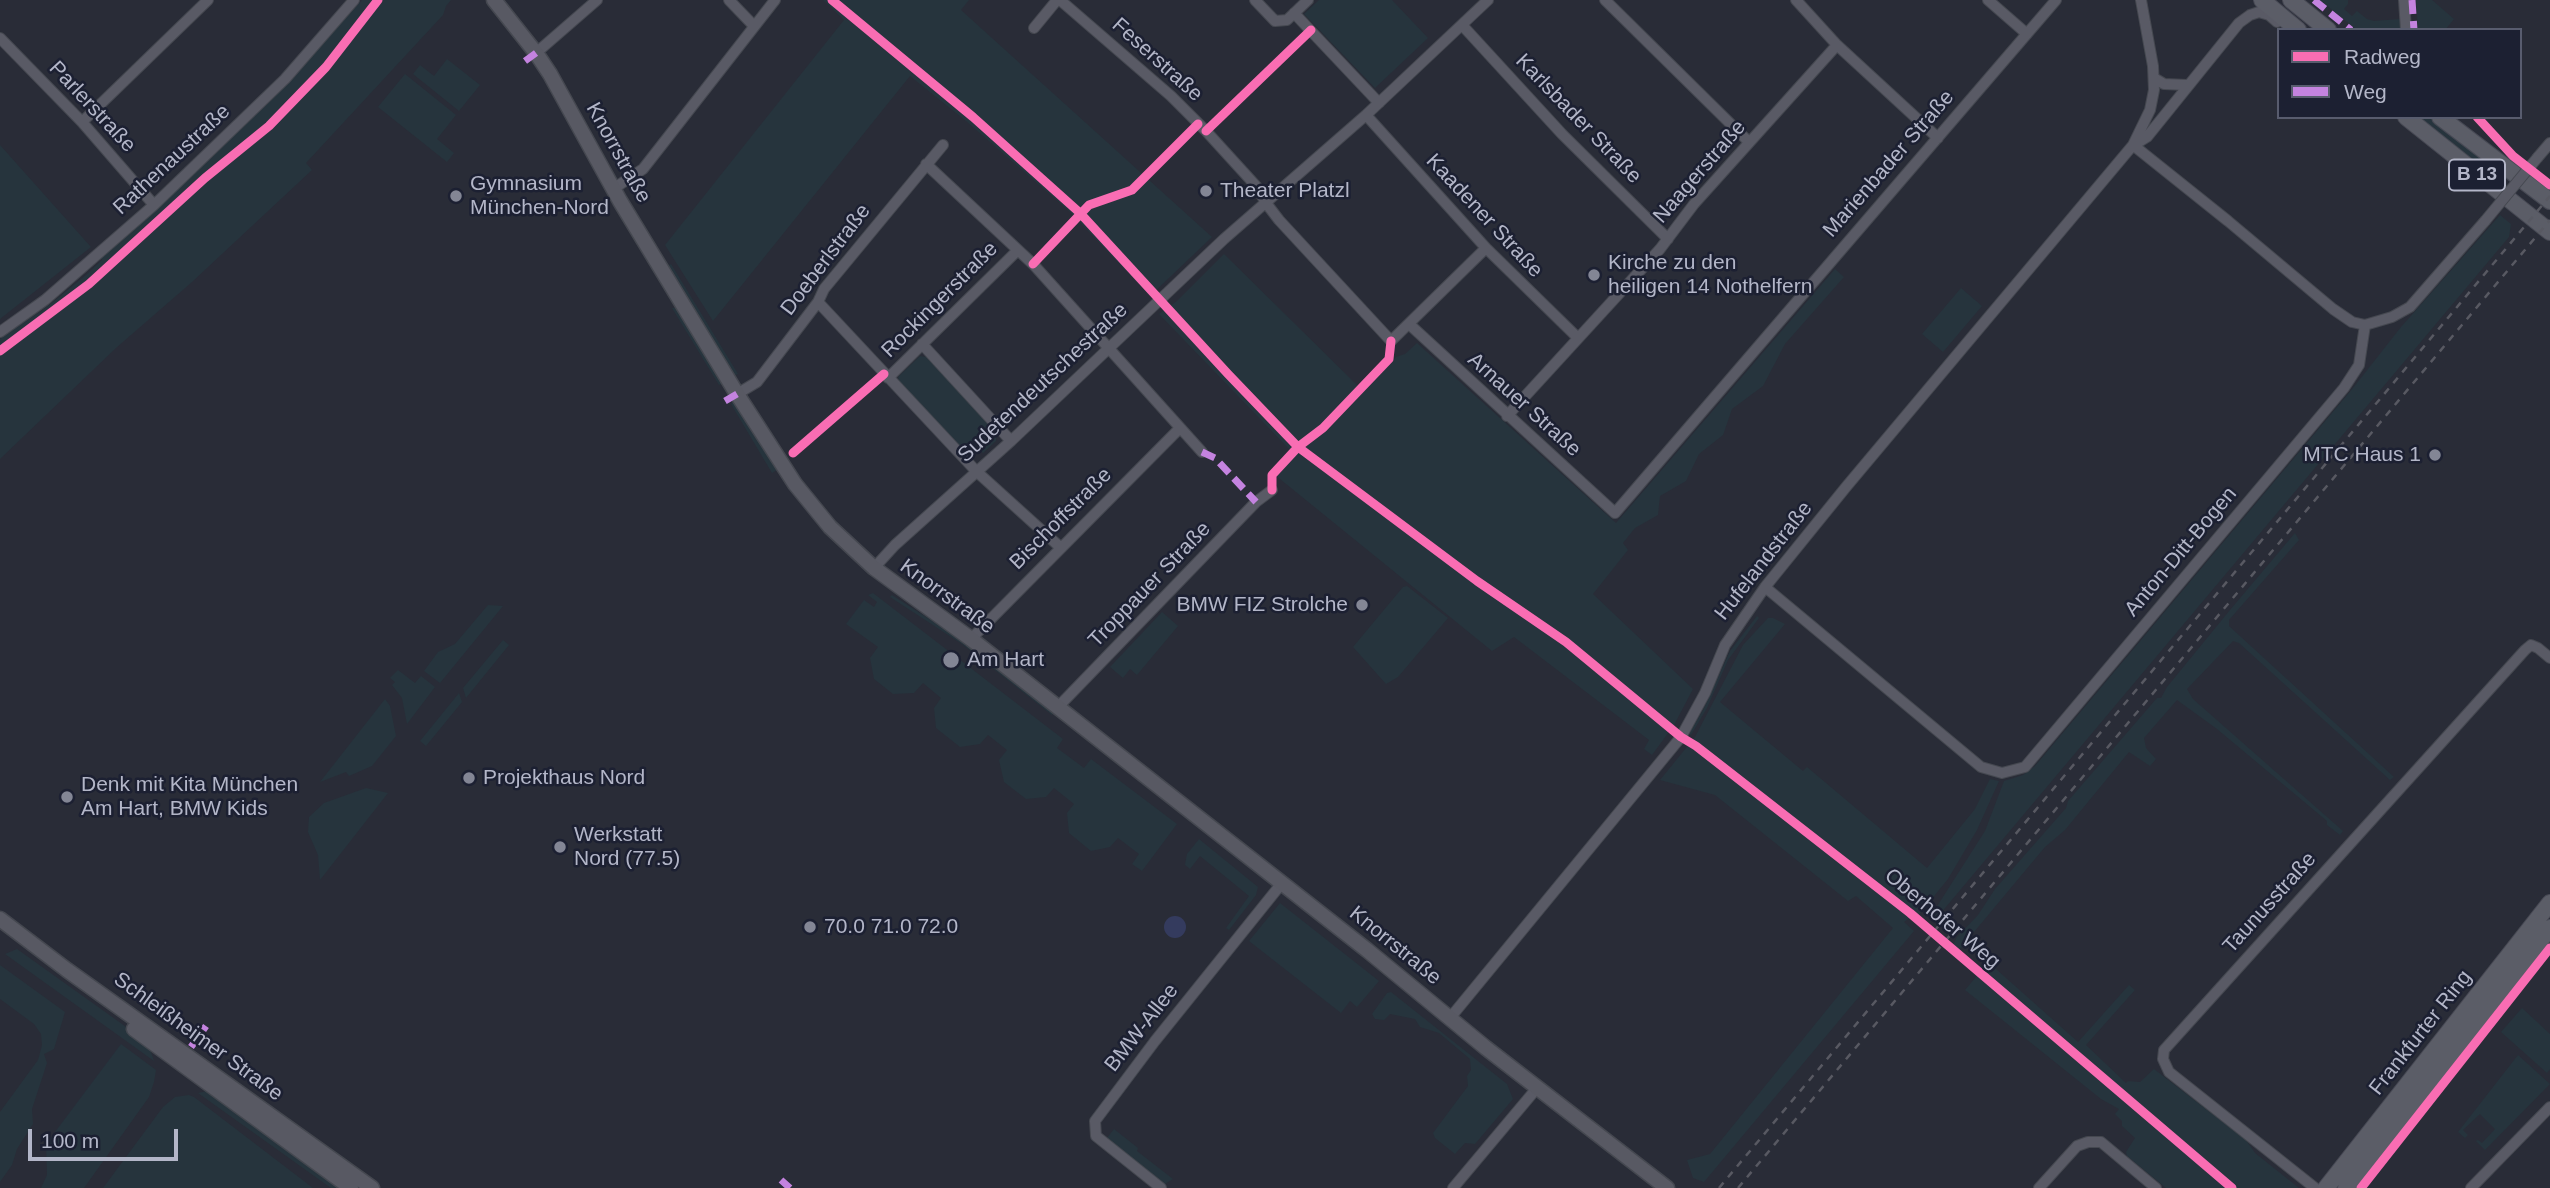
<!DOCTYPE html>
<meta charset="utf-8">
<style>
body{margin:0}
#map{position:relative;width:2550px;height:1188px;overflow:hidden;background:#292c37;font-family:Arial,sans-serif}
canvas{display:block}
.legend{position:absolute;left:2277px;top:28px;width:245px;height:91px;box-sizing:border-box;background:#1c2032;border:2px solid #585c6e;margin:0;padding:9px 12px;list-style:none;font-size:21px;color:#b3b6c8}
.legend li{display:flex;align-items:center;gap:14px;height:35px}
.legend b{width:35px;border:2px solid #585c6e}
.scale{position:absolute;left:28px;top:1129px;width:150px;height:32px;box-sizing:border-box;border:4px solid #b3b6c8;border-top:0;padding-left:9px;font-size:21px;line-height:24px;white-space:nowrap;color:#b3b6c8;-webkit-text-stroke:5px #1c2032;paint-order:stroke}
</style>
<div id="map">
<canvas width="2550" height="1188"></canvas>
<ul class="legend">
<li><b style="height:9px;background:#f96db3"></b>Radweg</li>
<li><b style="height:9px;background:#c483df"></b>Weg</li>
</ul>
<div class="scale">100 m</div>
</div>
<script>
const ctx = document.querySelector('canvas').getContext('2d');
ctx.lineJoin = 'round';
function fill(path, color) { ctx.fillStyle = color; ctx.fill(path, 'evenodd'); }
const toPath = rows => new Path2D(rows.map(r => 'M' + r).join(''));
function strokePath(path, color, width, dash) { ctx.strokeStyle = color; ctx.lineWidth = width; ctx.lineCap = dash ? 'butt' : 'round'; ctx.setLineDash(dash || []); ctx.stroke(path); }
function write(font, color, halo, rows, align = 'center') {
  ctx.font = font + ' Arial,sans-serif'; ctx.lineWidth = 5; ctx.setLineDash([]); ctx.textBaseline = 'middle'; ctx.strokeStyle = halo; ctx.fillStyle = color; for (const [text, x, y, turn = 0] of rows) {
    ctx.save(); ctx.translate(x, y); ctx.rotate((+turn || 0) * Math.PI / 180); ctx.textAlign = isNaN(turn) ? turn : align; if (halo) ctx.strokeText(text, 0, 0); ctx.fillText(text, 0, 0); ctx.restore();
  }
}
fill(toPath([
 [362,0,451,0,446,6,443,15,306,163,312,170,192,282,116,348,0,459,0,339,48,306,86,275,102,260,101,257,189,179,283,88],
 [823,0,969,0,961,10,1212,237,1150,296,1069,211,966,121,910,76,713,321,665,245,844,20],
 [1319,0,1392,0,1428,38,1375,88,1304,14],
 [2320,0,2348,0,2348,4,2344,9,2352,16,2357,11,2367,19,2374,21,2400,19,2401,30,2357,30],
 [2416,0,2432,0,2454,19,2445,30,2418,30],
 [447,59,480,85,459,111,413,74,420,65,434,76],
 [405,74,456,115,437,139,454,153,447,162,378,107],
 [2419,117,2429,117,2487,162,2483,168],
 [0,145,91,247,0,319],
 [2500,215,2511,224,2509,237,1935,920,1934,911,1985,831,2004,781,2023,775,2035,766,2353,388,2401,327],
 [1224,254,1363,391,1396,357,1405,354,1417,343,1616,523,1835,269,1844,277,1785,344,1763,386,1732,409,1723,435,1699,454,1686,481,1660,496,1658,515,1635,528,1623,543,1628,550,1593,594,1693,689,1674,725,1652,755,1644,749,1649,740,1514,637,1492,651,1275,475,1296,453,1293,450,1291,451,1159,314,1177,301],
 [671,264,738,374,735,375,668,266],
 [1961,288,1982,306,1943,352,1922,334],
 [672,308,677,308,723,383,719,385],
 [920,356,926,357,997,431,996,441,983,453,978,448,969,455,899,382,898,377],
 [734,399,777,470,772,473,731,404],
 [2295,533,2299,540,2229,620,2229,626,2394,777,2390,780,2239,643,2233,641,2187,689,2193,699,2343,831,2340,835,2327,825,2327,821,2217,729,2177,700,2144,738,2146,748,2156,759,2150,766,2129,752,2065,830,2045,847,1959,950,1953,945,1957,937,1978,915,1995,889,2066,808,2068,801,2157,698,2161,698,2167,687,2230,610],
 [1407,586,1448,618,1398,677,1386,684,1353,647,1403,587],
 [873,593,1063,739,1057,748,1084,768,1091,759,1177,824,1142,871,1132,864,1139,854,1118,838,1110,847,1091,851,1069,833,1067,813,1074,804,1054,788,1046,797,1026,799,1004,782,999,760,1007,750,988,735,980,744,960,747,936,728,934,708,941,698,923,683,914,693,893,694,874,679,870,658,878,647,846,624,864,600,874,607,877,602,868,595],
 [892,595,959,638,1054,712,1052,715,962,644,890,597],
 [488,605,503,606,440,683,424,671,438,652,455,644],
 [1162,612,1178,626,1137,675,1130,669,1123,678,1110,667],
 [1757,616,1759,618,1728,660,1707,708,1691,735,1689,734,1704,708,1730,651],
 [1768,618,1773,618,1785,624,1720,702,1803,771,1807,767,1927,868,1975,809,1990,779,1999,781,1977,830,1948,879,1917,917,1914,915,1904,922,1914,931,1704,1182,1693,1178,1687,1160,1710,1154,1893,928,1856,896,1848,901,1715,795,1660,780,1695,737,1743,645],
 [503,640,509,645,466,698,463,688],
 [398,670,415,683,421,676,435,687,407,724,402,698,392,685,395,682,390,678],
 [459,693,462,702,426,746,420,741],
 [385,699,390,706,396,736,372,766,349,776,346,772,320,782],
 [366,788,388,793,320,880,318,855,308,832,309,817,324,803],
 [1199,839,1258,887,1256,895,1229,930,1226,928,1249,896,1200,856,1190,869,1185,865,1187,854],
 [1280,903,1379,981,1357,1007,1350,1001,1341,1013,1249,941],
 [17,949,143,1039,149,1046,154,1061,5,954],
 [1987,961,2078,1042,2129,985,2135,990,2086,1045,2126,1083,2128,1081,2140,1082,2154,1069,2246,1140,2255,1153,2299,1188,2166,1188,2127,1156,2126,1152,2135,1138,2122,1126,2122,1121,2115,1114,2119,1109,2101,1099,1965,990,1981,971,1981,967],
 [0,965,65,1012,54,1049,44,1054,47,1063,32,1109,33,1124,17,1149,12,1165,0,1182,0,1112,38,1060,42,1045,41,1034,34,1024,0,999],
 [1391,992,1507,1084,1513,1099,1475,1144,1465,1143,1455,1154,1435,1138,1433,1133,1468,1086,1467,1076,1471,1070,1470,1059,1439,1033,1420,1027,1415,1019,1390,1014,1384,1020,1375,1019,1372,1014,1387,993],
 [2522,1008,2550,1034,2550,1069,2547,1073,2501,1032],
 [121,1044,156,1070,154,1082,149,1097,84,1188,41,1188,47,1175,46,1144],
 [2518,1055,2550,1084,2485,1150,2476,1141,2478,1140,2482,1143,2495,1129,2480,1114,2463,1130,2468,1135,2465,1138,2458,1132],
 [207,1091,214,1092,243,1112,284,1148,339,1188,331,1188,198,1093],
 [189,1095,194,1097,313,1188,103,1188,163,1107,175,1097],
 [1114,1129,1138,1148,1137,1151,1173,1179,1165,1184,1107,1138]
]), '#26343d');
fill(toPath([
 '1164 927a11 11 0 1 1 22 0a11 11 0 1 1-22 0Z'
]), '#343b5e');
const street = toPath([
 [729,0,754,26],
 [1060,0,1171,96,1206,131,1257,187,1266,203,1279,220,1391,341,1486,248],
 [1255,0,1275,21,1287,20,1308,0],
 [1605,0,1749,142],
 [1796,0,1837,45,1938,138],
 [1988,0,2027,34],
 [2404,0,2406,30],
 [1294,13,1379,103],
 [1462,25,1562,134,1668,239],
 [1034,28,1057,0],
 [0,38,82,122,154,205],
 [536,53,597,0],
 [2154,78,2164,84,2187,85],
 [1366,115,1486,248,1578,338],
 [82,122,208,0],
 [2133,145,2228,221,2333,309,2352,322,2365,325,2392,317,2410,307,2485,221],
 [2134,145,2147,137,2239,23,2250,15,2259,12,2269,15,2277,22],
 [2538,157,2550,143],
 [926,164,1033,264,1202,452],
 [613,189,643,169,775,0],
 [818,302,976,471,1060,547],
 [1409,324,1615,513,2056,0],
 [0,332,45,300,154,205,285,79,354,0],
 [922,344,1011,441],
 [888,378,1018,250],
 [737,394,757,382,818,302,824,289,943,145],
 [1507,416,1660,249,1694,204,1837,45],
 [874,568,895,545,1011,441,1224,239,1366,115,1488,0],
 [1765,587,1981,767,2002,773,2025,767,2344,388,2359,365,2365,325],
 [971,639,1180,428],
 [1057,708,1256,502,1272,490],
 [1450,1018,1681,737,1705,693,1725,645,1765,587,1846,487,2133,145,2150,110,2154,90,2153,66,2141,0],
 [1161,1188,1096,1136,1095,1121,1155,1041,1282,883],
 [1453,1188,1537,1088],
 [2039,1188,2077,1146,2088,1142,2101,1142,2156,1188],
 [2315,1188,2169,1072,2163,1059,2164,1050,2525,650,2531,645,2538,648,2550,658],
 [2471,1188,2550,1107]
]);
const secondary = toPath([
 [494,0,536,53,550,74,620,201,737,394,795,484,830,527,874,568,971,639,1367,950,1486,1048,1667,1188],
 [0,919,67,970,372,1188],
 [134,1029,351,1188]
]);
const primary = toPath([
 [2262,0,2298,30],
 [2291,0,2328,30],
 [2406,117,2550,232],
 [2440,117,2550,201],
 [2326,1188,2550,903],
 [2346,1188,2550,928]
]);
strokePath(street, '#454850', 12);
strokePath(secondary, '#454850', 17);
strokePath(primary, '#474954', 18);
strokePath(street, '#595a65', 10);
strokePath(secondary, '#585963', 14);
strokePath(primary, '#5b5d67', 16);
strokePath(toPath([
 [1719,1188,2550,196],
 [1738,1188,2550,220]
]), '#585962', 2.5, [7, 7]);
const streetBridge = toPath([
 [2485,221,2538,157]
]);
strokePath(streetBridge, '#454850', 12, []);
strokePath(streetBridge, '#595a65', 10);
strokePath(toPath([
 [2314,0,2351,30],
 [2412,0,2414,30],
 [525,61,536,53],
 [725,401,737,394],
 [1202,452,1215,458,1256,502],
 [191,1047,206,1026],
 [781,1180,790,1188]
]), '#c483df', 7, [14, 7]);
strokePath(toPath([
 [832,0,973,117,1080,213,1228,374,1298,447,1477,581,1566,642,1681,737,1696,746,1910,913,2232,1188],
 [2477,117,2513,156,2550,185],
 [1206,131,1311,30],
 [1033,264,1089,205,1132,190,1198,124],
 [0,351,89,284,205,178,269,126,326,67,378,0],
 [793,453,884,374],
 [1272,490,1272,475,1298,447,1323,428,1389,359,1391,341],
 [2361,1188,2550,948]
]), '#f96db3', 9);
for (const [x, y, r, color] of [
 [1206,191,7,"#838695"],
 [456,196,7,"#838695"],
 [1594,275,7,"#838695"],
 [2435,455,7,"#838695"],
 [1362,605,7,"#838695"],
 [951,660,9,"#838695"],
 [469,778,7,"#838695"],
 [67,797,7,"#838695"],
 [560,847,7,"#838695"],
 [810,927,7,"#838695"]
]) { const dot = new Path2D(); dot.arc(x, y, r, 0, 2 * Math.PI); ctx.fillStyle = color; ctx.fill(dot); strokePath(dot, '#1c2032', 2.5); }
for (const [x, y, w] of [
 [2477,175,56]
]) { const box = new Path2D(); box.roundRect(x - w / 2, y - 15.5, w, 31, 5); ctx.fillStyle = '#1c2032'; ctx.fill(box); strokePath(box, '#b3b6c8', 2); }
write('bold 19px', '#b3b6c8', null, [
 ["B 13",2477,175]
]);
write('21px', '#b3b6c8', '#1c2032', [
 ["Feserstraße",1157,60,42],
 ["Parlerstraße",92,107,47],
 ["Karlsbader Straße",1578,119,46],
 ["Knorrstraße",618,153,61],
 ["Rathenaustraße",172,160,-43],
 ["Marienbader Straße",1889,164,-49],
 ["Naagerstraße",1700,172,-49],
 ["Kaadener Straße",1484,216,47],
 ["Doeberlstraße",826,260,-53],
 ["Rockingerstraße",940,300,-45],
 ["Sudetendeutschestraße",1043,383,-43],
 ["Arnauer Straße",1524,405,42],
 ["Bischoffstraße",1061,519,-45],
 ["Anton-Ditt-Bogen",2181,552,-50],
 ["Hufelandstraße",1764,561,-52],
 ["Troppauer Straße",1150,585,-46],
 ["Knorrstraße",947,597,36],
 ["Taunusstraße",2270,903,-48],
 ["Oberhofer Weg",1942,919,40],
 ["Knorrstraße",1395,946,39],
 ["BMW-Allee",1142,1028,-52],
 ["Frankfurter Ring",2421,1033,-52],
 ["Schleißheimer Straße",198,1037,36]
]);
write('21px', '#b3b6c8', '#1c2032', [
 ["Gymnasium",470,184],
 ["München-Nord",470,208],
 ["Theater Platzl",1220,191],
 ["Kirche zu den",1608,263],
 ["heiligen 14 Nothelfern",1608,287],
 ["MTC Haus 1",2421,455,"right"],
 ["BMW FIZ Strolche",1348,605,"right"],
 ["Am Hart",967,660],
 ["Projekthaus Nord",483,778],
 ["Denk mit Kita München",81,785],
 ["Am Hart, BMW Kids",81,809],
 ["Werkstatt",574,835],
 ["Nord (77.5)",574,859],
 ["70.0 71.0 72.0",824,927]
], 'left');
</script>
